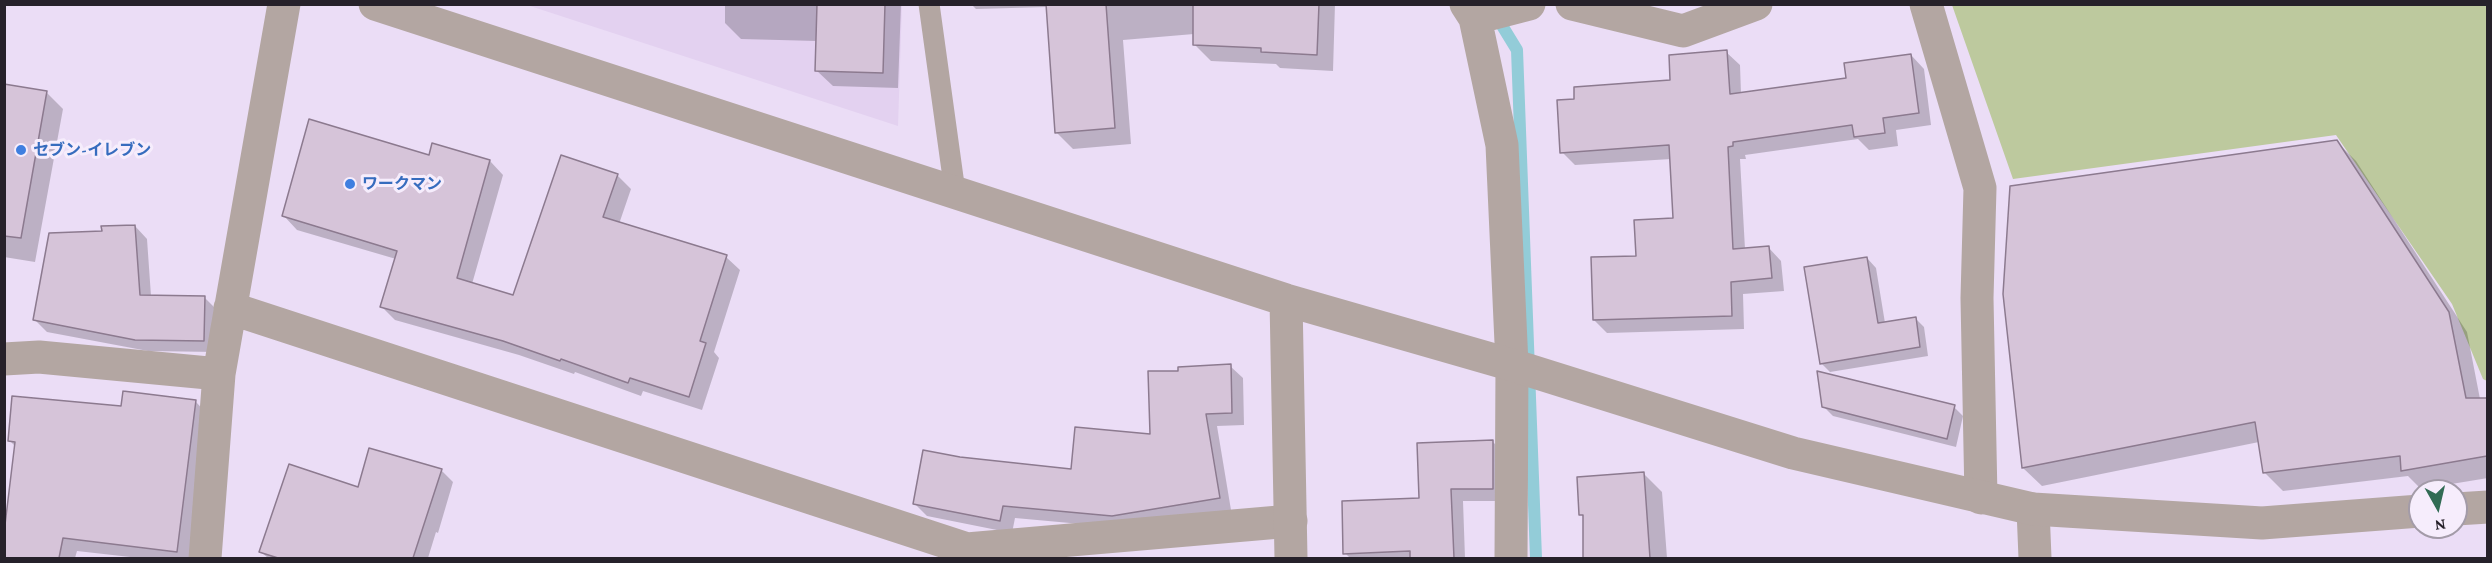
<!DOCTYPE html>
<meta charset="utf-8">
<style>
body{margin:0}
#map{position:relative;width:2492px;height:563px;overflow:hidden;background:#ebddf6;font-family:"Crimson Pro",serif}
canvas{display:block}
.frame{position:absolute;inset:0;border:6px solid #26212a;pointer-events:none}
.north{position:absolute;left:2408px;top:479px;width:60px;height:60px;box-sizing:border-box;background:#f6edfc;border:2px solid #a39ba8;border-radius:50%;rotate:172deg;font-size:16px;font-weight:700;line-height:24px;text-align:center;color:#26212a}
.north::after{content:'';display:block;margin:auto;width:21px;height:27px;background:#316b54;clip-path:polygon(50% 0,100% 100%,50% 72%,0 100%)}
</style>
<div id="map">
<canvas width="2492" height="563"></canvas>
<div class="frame"></div>
<div class="north">N</div>
</div>
<script>
const ctx = document.querySelector('canvas').getContext('2d');
ctx.lineJoin = 'round';
function fill(path, color) { ctx.fillStyle = color; ctx.fill(path, 'evenodd'); }
const toPath = rows => new Path2D(rows.map(r => 'M' + r).join(''));
function strokePath(path, color, width, dash) { ctx.strokeStyle = color; ctx.lineWidth = width; ctx.lineCap = dash ? 'butt' : 'round'; ctx.setLineDash(dash || []); ctx.stroke(path); }
function write(font, color, halo, rows, align = 'center') {
  ctx.font = font + ' "Crimson Pro","Noto Sans JP",serif'; ctx.lineWidth = 6; ctx.setLineDash([]); ctx.textBaseline = 'middle'; ctx.strokeStyle = halo; ctx.fillStyle = color; for (const [text, x, y, turn = 0] of rows) {
    ctx.save(); ctx.translate(x, y); ctx.rotate((+turn || 0) * Math.PI / 180); ctx.textAlign = isNaN(turn) ? turn : align; if (halo) ctx.strokeText(text, 0, 0); ctx.fillText(text, 0, 0); ctx.restore();
  }
}
fill(toPath([
 [527,5,902,5,898,126]
]), '#e3d1f0');
fill(toPath([
 [1952,5,2487,5,2487,381,2483,379,2452,304,2336,135,2013,179]
]), '#bdc99e');
fill(toPath([
 [725,4,901,4,898,88,833,86,816,70,817,41,741,39,725,23],
 [971,4,1335,4,1333,71,1280,68,1276,64,1211,61,1194,44,1194,34,1123,40,1131,144,1073,149,1056,132,1047,7,976,9],
 [1726,52,1740,65,1741,94,1848,79,1911,55,1924,69,1931,125,1896,130,1898,146,1869,150,1858,139,1745,155,1746,159,1740,159,1745,249,1768,247,1781,261,1784,291,1743,294,1744,329,1607,333,1594,320,1637,258,1674,220,1671,159,1575,165,1562,152,1576,101,1671,82],
 [4,86,47,93,63,109,35,262,4,257],
 [2337,142,2356,161,2467,332,2480,399,2488,399,2488,478,2421,489,2408,476,2283,491,2264,472,2259,442,2042,486,2023,468],
 [430,157,490,161,503,175,472,284,514,297,617,175,631,189,619,224,726,257,740,270,714,352,719,358,702,410,643,391,641,396,575,372,574,374,519,355,395,320,381,306,396,259,297,230,284,216],
 [135,226,147,239,151,296,204,297,216,309,216,352,148,351,47,332,34,319,104,232],
 [1867,258,1876,268,1885,323,1915,318,1924,327,1928,356,1830,372,1821,363],
 [1230,366,1243,378,1244,425,1217,426,1231,510,1125,528,1015,518,1012,533,927,516,914,503,960,458,1073,471,1151,436,1180,372],
 [196,402,209,416,191,558,139,558,77,551,75,558,4,558,4,534,16,447,9,440,122,407],
 [1823,406,1954,407,1963,416,1956,447,1833,416],
 [1492,441,1505,454,1504,501,1463,501,1465,558,1350,558,1345,553,1420,500],
 [441,470,453,482,438,533,436,532,428,558,268,558,261,552,359,489],
 [1644,474,1662,492,1667,558,1584,558,1584,518,1581,514]
]), '#0003');
strokePath(toPath([
 [1495,14,1517,50,1536,558]
]), '#93ccd8', 12);
const building = toPath([
 [817,4,885,4,883,73,815,71,817,4],
 [1046,4,1106,4,1115,128,1055,133,1046,4],
 [1193,4,1319,4,1317,55,1261,52,1261,48,1193,45,1193,4],
 [1727,50,1730,94,1846,78,1844,63,1911,54,1919,113,1883,118,1885,133,1854,137,1852,125,1733,142,1733,146,1728,147,1733,249,1769,246,1772,278,1731,282,1732,316,1593,320,1591,257,1636,256,1634,220,1673,218,1669,145,1560,153,1557,100,1574,99,1574,87,1670,80,1669,55,1727,50],
 [4,84,47,91,21,238,4,236,4,84],
 [309,119,429,155,432,143,490,160,457,278,513,295,561,155,618,174,603,217,727,255,700,341,706,343,689,397,630,378,628,383,561,359,560,361,503,341,380,307,397,251,282,216,309,119],
 [2337,140,2449,312,2466,398,2487,398,2487,456,2401,471,2400,456,2263,473,2255,422,2022,468,2003,294,2010,186,2337,140],
 [135,225,140,295,205,296,204,341,135,340,33,320,49,233,102,231,101,226,135,225],
 [1867,257,1878,323,1916,317,1920,347,1820,364,1804,267,1867,257],
 [1231,364,1232,413,1206,414,1220,498,1112,516,1003,506,1000,521,913,504,923,450,960,457,1071,469,1075,427,1150,434,1148,371,1178,371,1178,367,1231,364],
 [1817,371,1955,405,1947,439,1822,407,1817,371],
 [123,391,196,400,177,552,63,538,59,558,4,558,4,533,15,442,8,441,12,396,121,406,123,391],
 [1493,440,1493,489,1451,489,1454,558,1410,558,1410,551,1343,554,1342,501,1419,498,1417,443,1493,440],
 [369,448,442,469,413,558,278,558,259,552,289,464,358,487,369,448],
 [1644,472,1650,558,1583,558,1583,515,1579,515,1577,477,1644,472]
]);
fill(building, '#d6c4d9');
strokePath(building, '#8c7a8f', 1.5);
strokePath(toPath([
 [929,4,955,192]
]), '#b3a6a2', 21);
strokePath(toPath([
 [1466,4,1475,18,1502,145,1512,365,1511,558],
 [1572,4,1683,31,1756,4],
 [1926,4,1980,188,1977,298,1981,498],
 [1475,18,1529,4],
 [230,308,967,549,1291,521],
 [4,359,39,357,219,374],
 [2033,509,2035,558],
 [205,558,219,374,284,4]
]), '#b3a6a2', 33);
strokePath(toPath([
 [375,4,1286,300,1512,365,1793,453,2033,509,2262,523,2420,511],
 [1286,300,1291,558],
 [2456,509,2488,507]
]), '#b3a6a2', 33);
for (const [x, y, r, color] of [
 [21,150,6,"#3f7fe0"],
 [350,184,6,"#3f7fe0"]
]) { const dot = new Path2D(); dot.arc(x, y, r, 0, 2 * Math.PI); ctx.fillStyle = color; ctx.fill(dot); strokePath(dot, '#f6edfc', 2); }
write('bold 16px', '#366cbe', '#f6edfc', [
 ["セブン-イレブン",33,150],
 ["ワークマン",362,184]
], 'left');
</script>
